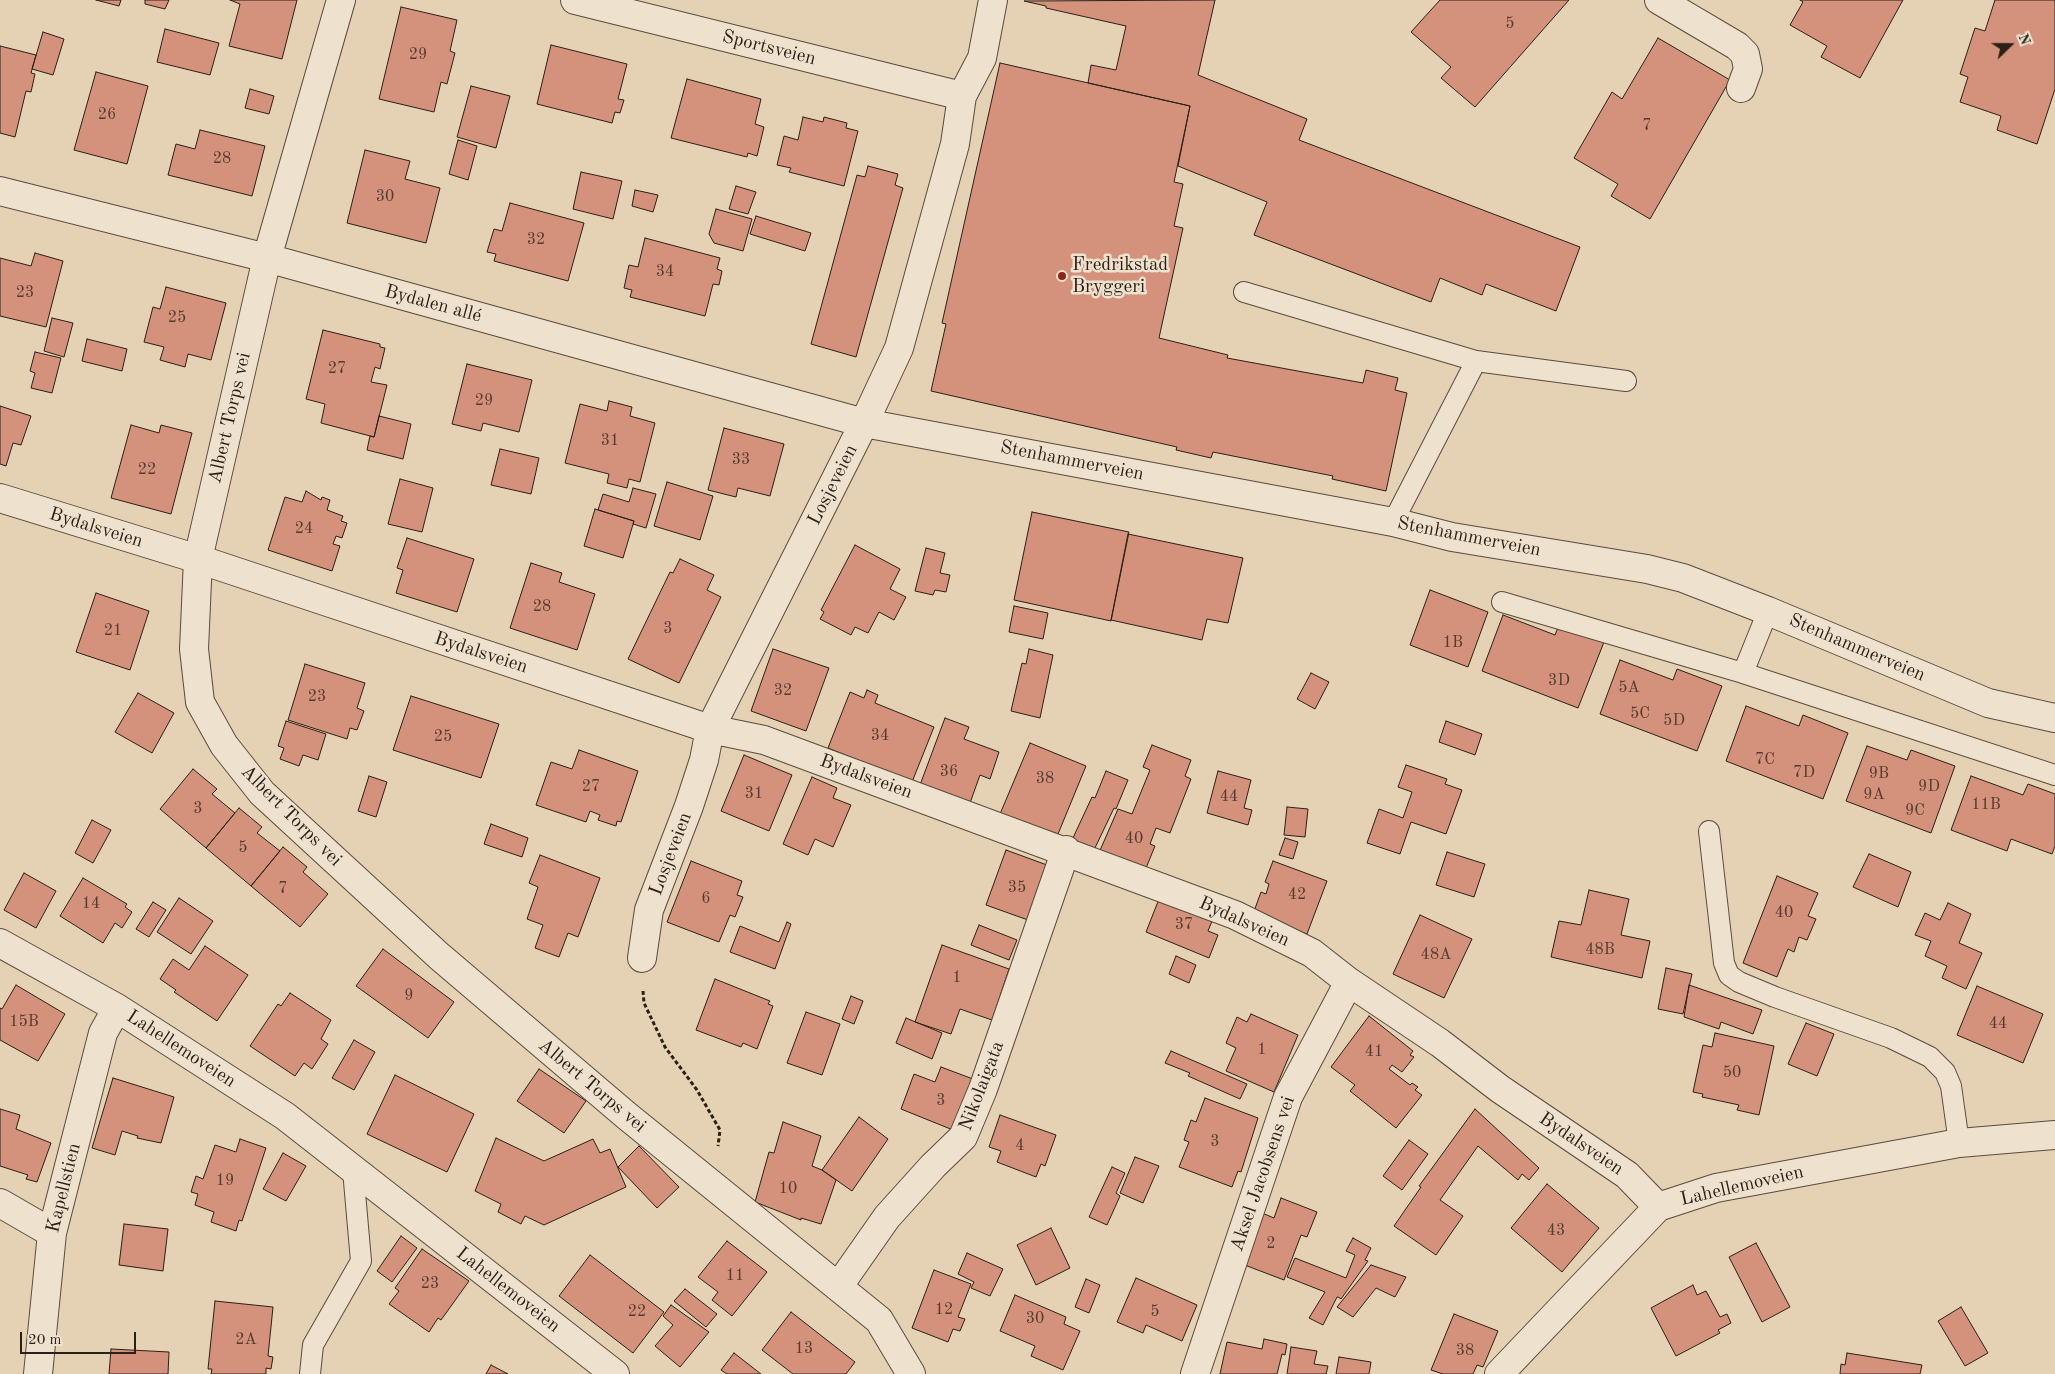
<!DOCTYPE html>
<meta charset="utf-8">
<style>
body{margin:0}
#map{position:relative;width:2055px;height:1374px;overflow:hidden;background:#e5d1b3;font-family:"Old Standard TT",serif}
canvas{display:block}
.north{position:absolute;left:1985px;top:20px;width:50px;height:50px;-webkit-text-stroke:4px #eee1ce;paint-order:stroke;rotate:68deg;font-size:14px;font-weight:700;line-height:20px;text-align:center;color:#2c2016}
.north::after{content:'';display:block;margin:auto;width:18px;height:22px;background:#2c2016;clip-path:polygon(50% 0,100% 100%,50% 72%,0 100%)}
.scale{position:absolute;left:20px;top:1332px;width:116px;height:22px;box-sizing:border-box;border:2px solid #2c2016;border-top:0;padding-left:6px;font-size:15px;line-height:18px;white-space:nowrap;color:#2c2016;-webkit-text-stroke:4px #eee1ce;paint-order:stroke}
</style>
<div id="map">
<canvas width="2055" height="1374"></canvas>
<div class="north">N</div>
<div class="scale">20 m</div>
</div>
<script>
const ctx = document.querySelector('canvas').getContext('2d');
ctx.lineJoin = 'round';
function fill(path, color) { ctx.fillStyle = color; ctx.fill(path, 'evenodd'); }
const toPath = rows => new Path2D(rows.map(r => 'M' + r).join(''));
function strokePath(path, color, width, dash) { ctx.strokeStyle = color; ctx.lineWidth = width; ctx.lineCap = dash ? 'butt' : 'round'; ctx.setLineDash(dash || []); ctx.stroke(path); }
function write(font, color, halo, rows, align = 'center') {
  ctx.font = font + ' "Old Standard TT",serif'; ctx.lineWidth = 5; ctx.setLineDash([]); ctx.textBaseline = 'middle'; ctx.strokeStyle = halo; ctx.fillStyle = color; for (const [text, x, y, turn = 0] of rows) {
    ctx.save(); ctx.translate(x, y); ctx.rotate((+turn || 0) * Math.PI / 180); ctx.textAlign = isNaN(turn) ? turn : align; if (halo) ctx.strokeText(text, 0, 0); ctx.fillText(text, 0, 0); ctx.restore();
  }
}
const building = toPath([
 [96,0,121,0,119,6,96,0],
 [145,0,169,0,165,9,145,4,145,0],
 [230,0,297,0,282,59,229,46,240,4,230,0],
 [1215,0,1198,75,1307,119,1299,140,1580,247,1556,311,1486,284,1482,295,1440,278,1431,302,1254,235,1267,202,1178,166,1190,106,1088,83,1091,65,1116,70,1126,26,1046,8,1046,6,1024,1,1215,0],
 [1440,0,1569,0,1475,107,1441,78,1451,67,1411,32,1440,0],
 [1800,0,1903,0,1860,78,1821,57,1827,46,1790,25,1803,2,1800,0],
 [1995,0,2055,0,2055,89,2037,144,1997,130,2001,116,1960,102,1968,77,1960,74,1975,28,1985,31,1995,0],
 [401,7,457,20,450,51,455,53,447,84,441,82,434,112,379,99,401,7],
 [165,29,219,43,210,75,157,62,165,29],
 [43,32,64,39,53,75,32,69,43,32],
 [1658,38,1730,80,1650,219,1611,196,1618,184,1574,158,1612,92,1622,99,1658,38],
 [551,45,627,64,618,99,624,100,620,113,615,112,612,123,537,104,551,45],
 [0,46,36,55,31,73,35,74,31,92,26,91,15,137,0,133,0,46],
 [1000,63,1190,106,1174,182,1183,184,1174,226,1183,228,1159,338,1228,355,1227,358,1363,383,1366,370,1398,378,1395,390,1407,393,1386,491,1332,479,1333,476,1213,452,1211,458,1176,450,1177,447,931,391,946,324,942,323,1000,63],
 [96,72,148,86,127,164,74,150,96,72],
 [687,79,761,99,755,124,764,127,757,156,748,153,747,157,671,138,687,79],
 [471,86,510,96,496,148,457,137,471,86],
 [250,89,274,96,269,114,245,108,250,89],
 [803,117,823,122,824,117,847,123,846,128,858,131,844,186,789,172,791,168,777,165,784,136,798,140,803,117],
 [200,130,265,146,252,196,168,175,176,144,195,149,200,130],
 [458,140,477,146,468,180,449,174,458,140],
 [365,150,410,161,405,179,440,188,426,243,347,223,365,150],
 [868,166,898,174,895,185,903,188,856,357,811,344,857,175,865,177,868,166],
 [581,172,622,181,613,219,573,209,581,172],
 [736,186,756,192,748,214,729,209,736,186],
 [635,190,658,195,653,212,632,206,635,190],
 [510,203,584,223,568,281,494,261,496,254,487,252,494,229,502,231,510,203],
 [716,209,752,219,743,251,714,243,709,234,716,209],
 [756,216,811,233,805,251,750,234,756,216],
 [645,238,720,258,717,269,722,271,719,285,713,284,705,316,630,297,632,290,624,288,629,265,638,267,645,238],
 [35,253,63,261,46,327,0,316,0,258,31,266,35,253],
 [166,287,226,303,211,360,188,354,185,367,160,360,164,347,144,342,153,307,160,309,166,287],
 [52,318,73,323,64,357,44,351,52,318],
 [323,330,380,344,380,347,385,348,380,369,375,367,371,382,387,385,374,437,321,423,325,404,306,399,323,330],
 [87,339,127,349,122,371,82,361,87,339],
 [35,352,61,358,52,393,31,388,35,373,30,371,35,352],
 [467,364,532,380,519,432,483,423,481,431,452,424,467,364],
 [609,401,632,407,630,416,655,423,640,482,629,479,627,488,607,483,609,474,565,463,580,404,607,411,609,401],
 [0,406,31,416,21,445,13,443,6,466,0,464,0,406],
 [379,416,411,424,403,459,367,450,370,436,374,437,379,416],
 [131,425,159,433,161,425,192,433,171,514,111,498,131,425],
 [724,428,784,444,770,496,738,488,736,497,708,490,724,428],
 [500,449,539,458,531,494,491,485,500,449],
 [400,479,433,488,422,532,388,524,400,479],
 [667,482,713,496,700,540,654,526,667,482],
 [633,488,656,494,646,528,633,524,634,521,598,510,603,494,629,502,633,488],
 [306,491,321,500,322,497,330,500,327,510,343,516,341,521,347,523,342,538,336,536,333,544,340,546,332,571,268,550,285,497,302,502,306,491],
 [595,509,634,521,623,558,584,546,595,509],
 [1032,512,1129,532,1111,621,1014,600,1032,512],
 [1128,534,1243,558,1228,623,1207,619,1202,640,1111,620,1128,534],
 [407,538,474,559,457,612,396,593,403,570,397,568,407,538],
 [855,545,900,569,890,589,906,597,894,620,879,612,868,633,855,627,851,635,820,619,824,612,821,610,855,545],
 [926,548,945,553,940,573,950,575,946,592,935,590,933,595,915,591,926,548],
 [680,559,714,575,707,590,721,597,679,683,628,659,670,572,673,573,680,559],
 [531,563,562,573,559,582,595,594,577,650,510,628,531,563],
 [1430,590,1488,612,1468,667,1410,645,1430,590],
 [96,593,149,611,130,670,76,652,96,593],
 [1014,606,1048,613,1043,639,1009,632,1014,606],
 [1503,615,1555,635,1559,625,1604,642,1578,708,1482,671,1503,615],
 [773,649,829,668,806,731,751,711,773,649],
 [1029,649,1053,655,1040,718,1011,711,1022,663,1026,664,1029,649],
 [1620,660,1673,680,1677,669,1722,686,1697,751,1600,714,1620,660],
 [305,664,365,683,357,708,364,711,357,730,350,728,347,739,288,720,305,664],
 [1311,673,1329,682,1315,709,1297,699,1311,673],
 [867,690,878,695,875,703,934,727,912,782,828,748,850,692,864,698,867,690],
 [138,693,174,713,152,753,115,732,138,693],
 [411,696,499,724,481,778,393,750,411,696],
 [1746,706,1799,726,1803,715,1848,733,1823,799,1726,761,1746,706],
 [945,718,969,727,964,739,999,752,990,779,980,775,970,803,920,785,945,718],
 [286,721,326,734,318,760,303,755,299,766,280,759,284,748,278,746,286,721],
 [1446,721,1482,734,1475,755,1439,742,1446,721],
 [1030,743,1086,766,1058,834,1000,814,1030,743],
 [1152,745,1191,760,1185,776,1191,779,1170,833,1156,828,1150,844,1155,846,1144,873,1098,855,1118,809,1132,814,1150,770,1143,767,1152,745],
 [1867,746,1907,760,1911,750,1955,766,1931,833,1846,801,1867,746],
 [579,750,638,771,621,822,617,821,616,826,598,820,600,815,590,811,586,822,536,805,551,762,572,769,579,750],
 [744,755,792,775,769,831,721,811,744,755],
 [1406,765,1447,779,1445,784,1462,790,1446,834,1411,822,1400,854,1367,843,1379,809,1403,818,1412,792,1398,787,1406,765],
 [193,769,217,789,212,794,235,813,206,848,160,809,193,769],
 [1106,771,1128,780,1116,809,1114,808,1094,850,1072,840,1092,797,1095,798,1106,771],
 [1218,771,1251,780,1244,808,1252,810,1248,825,1207,813,1218,771],
 [369,776,387,782,376,817,358,811,369,776],
 [1971,776,2023,795,2028,784,2055,794,2055,846,2052,854,2011,839,2007,851,1951,830,1971,776],
 [812,777,837,788,833,798,851,805,833,847,815,839,808,855,783,844,812,777],
 [1287,807,1308,809,1305,837,1284,835,1287,807],
 [239,808,262,827,257,833,280,851,251,886,206,848,239,808],
 [92,820,111,830,93,863,75,853,92,820],
 [491,824,528,838,522,857,484,844,491,824],
 [1285,838,1298,842,1293,859,1279,855,1285,838],
 [283,847,307,867,303,872,328,894,300,927,251,886,283,847],
 [1006,850,1047,865,1028,920,986,905,1006,850],
 [1447,852,1485,864,1474,897,1436,885,1447,852],
 [1869,854,1911,872,1898,907,1853,887,1869,854],
 [540,855,600,878,578,937,568,933,559,957,535,948,543,925,527,919,538,887,529,883,540,855],
 [691,861,742,881,737,895,743,897,735,917,730,915,719,942,667,922,691,861],
 [1273,861,1327,881,1307,934,1253,914,1261,892,1266,894,1269,884,1265,882,1273,861],
 [24,873,56,891,36,928,4,910,24,873],
 [1777,876,1818,893,1808,916,1816,919,1807,940,1799,937,1794,952,1788,949,1777,977,1743,963,1777,876],
 [83,878,127,904,125,907,132,912,122,928,115,923,103,943,60,916,83,878],
 [1589,890,1629,899,1621,935,1650,941,1642,978,1551,957,1559,921,1581,925,1589,890],
 [179,898,213,921,191,954,157,932,179,898],
 [1159,899,1212,921,1208,931,1218,935,1209,958,1146,932,1159,899],
 [153,902,166,910,149,937,136,929,153,902],
 [1948,903,1971,914,1959,943,1982,953,1966,989,1942,978,1947,966,1925,956,1931,941,1915,935,1925,913,1940,920,1948,903],
 [1420,915,1472,939,1444,998,1393,974,1420,915],
 [787,922,791,924,775,969,730,952,740,926,779,942,787,922],
 [979,925,1017,940,1009,960,971,945,979,925],
 [942,945,1009,969,992,1020,960,1009,951,1034,915,1022,942,945],
 [205,946,248,975,217,1021,174,992,176,990,160,979,173,959,189,970,205,946],
 [383,949,454,1002,428,1038,356,986,383,949],
 [1176,956,1196,965,1189,983,1169,974,1176,956],
 [1666,968,1692,974,1683,1014,1658,1009,1666,968],
 [715,979,770,1001,768,1004,773,1006,757,1049,743,1043,741,1047,696,1030,715,979],
 [16,985,65,1014,38,1061,0,1040,0,1008,2,1009,16,985],
 [1689,985,1762,1010,1753,1034,1721,1022,1719,1029,1684,1017,1689,985],
 [1977,986,2043,1014,2023,1063,1957,1035,1977,986],
 [290,993,331,1020,321,1039,328,1044,312,1069,304,1063,295,1076,250,1046,278,1004,281,1006,290,993],
 [851,996,863,1001,854,1024,842,1019,851,996],
 [806,1012,840,1024,822,1075,787,1063,806,1012],
 [1251,1014,1298,1035,1274,1092,1226,1071,1236,1048,1226,1043,1237,1017,1247,1022,1251,1014],
 [1369,1016,1413,1051,1410,1055,1414,1057,1402,1072,1392,1065,1389,1069,1410,1085,1412,1083,1418,1087,1415,1090,1422,1095,1396,1128,1350,1091,1355,1085,1331,1067,1369,1016],
 [906,1018,942,1033,932,1059,896,1043,906,1018],
 [1806,1023,1834,1034,1817,1076,1788,1064,1806,1023],
 [1715,1033,1774,1046,1759,1115,1737,1110,1739,1105,1702,1097,1703,1094,1693,1092,1703,1045,1712,1047,1715,1033],
 [354,1040,375,1052,354,1090,332,1078,354,1040],
 [1171,1051,1247,1084,1240,1099,1188,1076,1190,1073,1165,1063,1171,1051],
 [941,1067,973,1079,953,1130,901,1109,914,1074,935,1082,941,1067],
 [539,1069,586,1101,564,1133,517,1101,539,1069],
 [395,1075,474,1114,447,1172,367,1134,395,1075],
 [113,1078,174,1097,161,1143,137,1138,138,1136,122,1131,115,1155,92,1148,113,1078],
 [1205,1098,1258,1118,1241,1172,1238,1171,1232,1187,1179,1167,1189,1142,1184,1140,1191,1120,1196,1122,1205,1098],
 [0,1109,20,1115,16,1129,51,1143,37,1182,26,1179,28,1175,0,1166,0,1109],
 [1475,1109,1539,1168,1529,1180,1522,1174,1518,1180,1478,1146,1440,1200,1463,1216,1436,1255,1394,1226,1421,1187,1419,1186,1475,1109],
 [1000,1115,1056,1135,1045,1166,1041,1164,1036,1177,997,1162,1001,1151,989,1147,1000,1115],
 [859,1117,888,1139,852,1191,822,1170,859,1117],
 [783,1122,821,1136,812,1166,822,1170,836,1180,821,1224,801,1218,801,1220,755,1202,769,1152,774,1153,783,1122],
 [496,1138,544,1161,593,1139,600,1153,610,1149,626,1187,544,1225,525,1216,521,1224,498,1212,501,1204,475,1191,496,1138],
 [240,1139,266,1148,242,1221,239,1220,236,1231,211,1222,214,1212,195,1205,198,1194,191,1192,196,1176,203,1179,215,1145,236,1152,240,1139],
 [1409,1140,1428,1154,1402,1190,1383,1176,1409,1140],
 [639,1146,679,1187,657,1208,618,1167,639,1146],
 [283,1153,306,1166,286,1201,263,1189,283,1153],
 [1135,1157,1159,1166,1143,1203,1120,1193,1135,1157],
 [1112,1167,1125,1173,1116,1193,1120,1196,1107,1225,1089,1217,1112,1167],
 [1547,1184,1599,1228,1562,1272,1511,1228,1547,1184],
 [1281,1198,1317,1212,1307,1237,1301,1235,1284,1280,1242,1264,1262,1213,1274,1218,1281,1198],
 [124,1224,168,1229,163,1271,119,1265,124,1224],
 [1051,1228,1070,1268,1036,1285,1017,1245,1051,1228],
 [401,1236,417,1248,392,1282,377,1271,401,1236],
 [1353,1238,1371,1248,1365,1260,1368,1261,1341,1299,1338,1297,1337,1297,1323,1325,1309,1318,1325,1292,1287,1277,1295,1258,1346,1278,1355,1255,1346,1251,1353,1238],
 [727,1241,767,1272,732,1316,712,1300,718,1292,698,1277,727,1241],
 [1756,1243,1790,1307,1762,1322,1729,1257,1756,1243],
 [422,1249,469,1281,441,1320,438,1318,429,1332,389,1304,399,1291,395,1288,422,1249],
 [967,1253,1003,1269,990,1296,971,1288,974,1282,958,1274,967,1253],
 [590,1255,664,1312,633,1353,559,1296,590,1255],
 [1371,1265,1406,1277,1395,1297,1376,1288,1353,1317,1337,1307,1371,1265],
 [934,1270,971,1284,958,1317,965,1319,960,1331,953,1329,948,1342,912,1328,934,1270],
 [1136,1278,1197,1305,1182,1341,1146,1325,1143,1333,1117,1322,1136,1278],
 [1086,1279,1100,1285,1089,1313,1075,1307,1086,1279],
 [1693,1285,1697,1295,1706,1291,1720,1317,1727,1314,1731,1323,1718,1330,1720,1333,1676,1356,1651,1308,1693,1285],
 [685,1289,717,1314,706,1327,674,1301,685,1289],
 [1015,1295,1066,1317,1064,1324,1080,1331,1063,1370,1031,1356,1035,1346,1000,1331,1015,1295],
 [215,1301,273,1307,268,1356,273,1357,271,1369,266,1368,266,1374,211,1374,212,1369,208,1369,215,1301],
 [671,1305,709,1332,680,1367,655,1346,673,1325,663,1316,671,1305],
 [1961,1307,1988,1353,1965,1366,1938,1321,1961,1307],
 [791,1312,855,1362,846,1374,793,1374,762,1350,791,1312],
 [1454,1314,1498,1331,1483,1367,1477,1365,1473,1374,1443,1374,1431,1370,1454,1314],
 [1264,1339,1287,1344,1285,1355,1282,1354,1277,1374,1220,1374,1227,1342,1262,1349,1264,1339],
 [1291,1347,1317,1351,1314,1364,1328,1366,1326,1374,1287,1374,1291,1347],
 [111,1349,169,1352,168,1374,109,1374,111,1349],
 [734,1353,761,1374,727,1374,721,1370,734,1353],
 [1847,1353,1922,1365,1920,1374,1840,1374,1841,1364,1845,1365,1847,1353],
 [1339,1357,1371,1362,1369,1374,1336,1374,1339,1357],
 [491,1365,508,1374,486,1374,491,1365]
]);
fill(building, '#d4917b');
strokePath(building, '#2c2016', 1);
const lane = toPath([
 [1244,292,1476,361,1626,381],
 [1393,522,1476,361],
 [1502,602,1743,673,2055,775],
 [1743,673,1768,611],
 [1709,831,1724,963,1729,975,1739,982,1775,997,1891,1038,1930,1057,1945,1072,1951,1086,1959,1143],
 [310,1374,313,1345,361,1261,353,1170]
]);
const street = toPath([
 [341,0,267,258,198,559,194,649,200,702,224,745,262,793,439,956,627,1116,879,1320,911,1374],
 [575,0,962,96],
 [1659,0,1737,46,1745,54,1748,69,1741,88],
 [0,191,267,258,864,423,1393,522,1452,537,1647,569,1683,578,1768,611,1988,703,2055,718],
 [0,498,198,559,710,729,764,740,1235,915,1312,953,1349,982,1440,1043,1500,1089,1627,1175,1658,1207],
 [0,943,117,1008,285,1116,615,1374],
 [642,958,649,910,689,806,704,760,710,729,864,423,899,348,955,144,962,96,982,58,993,0],
 [0,1203,52,1233],
 [838,1287,887,1217,933,1166,963,1137,983,1089,1066,850],
 [38,1374,52,1233,103,1033,117,1008],
 [1195,1374,1288,1097,1349,982],
 [1499,1374,1658,1207,1716,1188,1959,1143,2055,1135]
]);
strokePath(lane, '#5a4c3d', 22);
strokePath(street, '#5a4c3d', 30);
strokePath(toPath([
 [643,991,644,1003,665,1047,697,1090,720,1130,718,1146]
]), '#2c2016', 3, [4, 2.5]);
strokePath(lane, '#eee1ce', 20);
strokePath(street, '#eee1ce', 28);
for (const [x, y, r, color] of [
 [1062,276,5,"#8f2418"]
]) { const dot = new Path2D(); dot.arc(x, y, r, 0, 2 * Math.PI); ctx.fillStyle = color; ctx.fill(dot); strokePath(dot, '#eee1ce', 2); }
write('16px', '#563c2f', null, [
 ["5",1510,24],
 ["29",418,55],
 ["26",107,115],
 ["7",1647,126],
 ["28",222,159],
 ["30",385,197],
 ["32",536,240],
 ["34",665,272],
 ["23",25,293],
 ["25",177,318],
 ["27",337,369],
 ["29",484,401],
 ["31",610,441],
 ["33",741,460],
 ["22",147,470],
 ["24",304,529],
 ["28",542,607],
 ["3",668,629],
 ["21",113,631],
 ["1B",1453,643],
 ["3D",1559,681],
 ["5A",1629,688],
 ["32",783,691],
 ["23",317,697],
 ["5C",1640,714],
 ["5D",1674,721],
 ["34",880,736],
 ["25",443,737],
 ["7C",1765,760],
 ["36",949,772],
 ["7D",1804,773],
 ["9B",1879,774],
 ["38",1045,779],
 ["27",591,787],
 ["9D",1929,787],
 ["31",754,794],
 ["9A",1874,795],
 ["44",1229,797],
 ["11B",1986,805],
 ["3",198,809],
 ["9C",1915,811],
 ["40",1134,839],
 ["5",243,848],
 ["35",1017,888],
 ["7",283,889],
 ["42",1297,895],
 ["6",706,899],
 ["14",91,904],
 ["40",1784,913],
 ["37",1184,925],
 ["48B",1600,950],
 ["48A",1436,955],
 ["1",957,978],
 ["9",409,996],
 ["15B",24,1022],
 ["44",1998,1024],
 ["1",1262,1050],
 ["41",1374,1052],
 ["50",1732,1073],
 ["3",941,1101],
 ["3",1215,1142],
 ["4",1020,1146],
 ["19",225,1181],
 ["10",788,1189],
 ["43",1556,1231],
 ["2",1271,1244],
 ["11",735,1276],
 ["23",430,1284],
 ["12",944,1310],
 ["22",637,1312],
 ["5",1155,1312],
 ["30",1035,1319],
 ["2A",246,1340],
 ["13",804,1349],
 ["38",1465,1351]
]);
write('19px', '#2c2016', '#eee1ce', [
 ["Sportsveien",769,48,14],
 ["Bydalen allé",433,304,15],
 ["Albert Torps vei",230,418,-77],
 ["Stenhammerveien",1072,461,11],
 ["Losjeveien",833,485,-63],
 ["Bydalsveien",96,528,17],
 ["Stenhammerveien",1469,537,11],
 ["Stenhammerveien",1857,648,23],
 ["Bydalsveien",481,653,18],
 ["Bydalsveien",866,777,20],
 ["Albert Torps vei",291,816,45],
 ["Losjeveien",671,854,-69],
 ["Bydalsveien",1244,922,24],
 ["Lahellemoveien",181,1049,33],
 ["Albert Torps vei",592,1086,40],
 ["Nikolaigata",982,1086,-69],
 ["Bydalsveien",1581,1144,34],
 ["Aksel Jacobsens vei",1263,1174,-71],
 ["Lahellemoveien",1742,1186,-13],
 ["Kapellstien",64,1188,-76],
 ["Lahellemoveien",508,1290,38]
]);
write('19px', '#2c2016', '#eee1ce', [
 ["Fredrikstad",1072,265],
 ["Bryggeri",1072,287]
], 'left');
</script>
